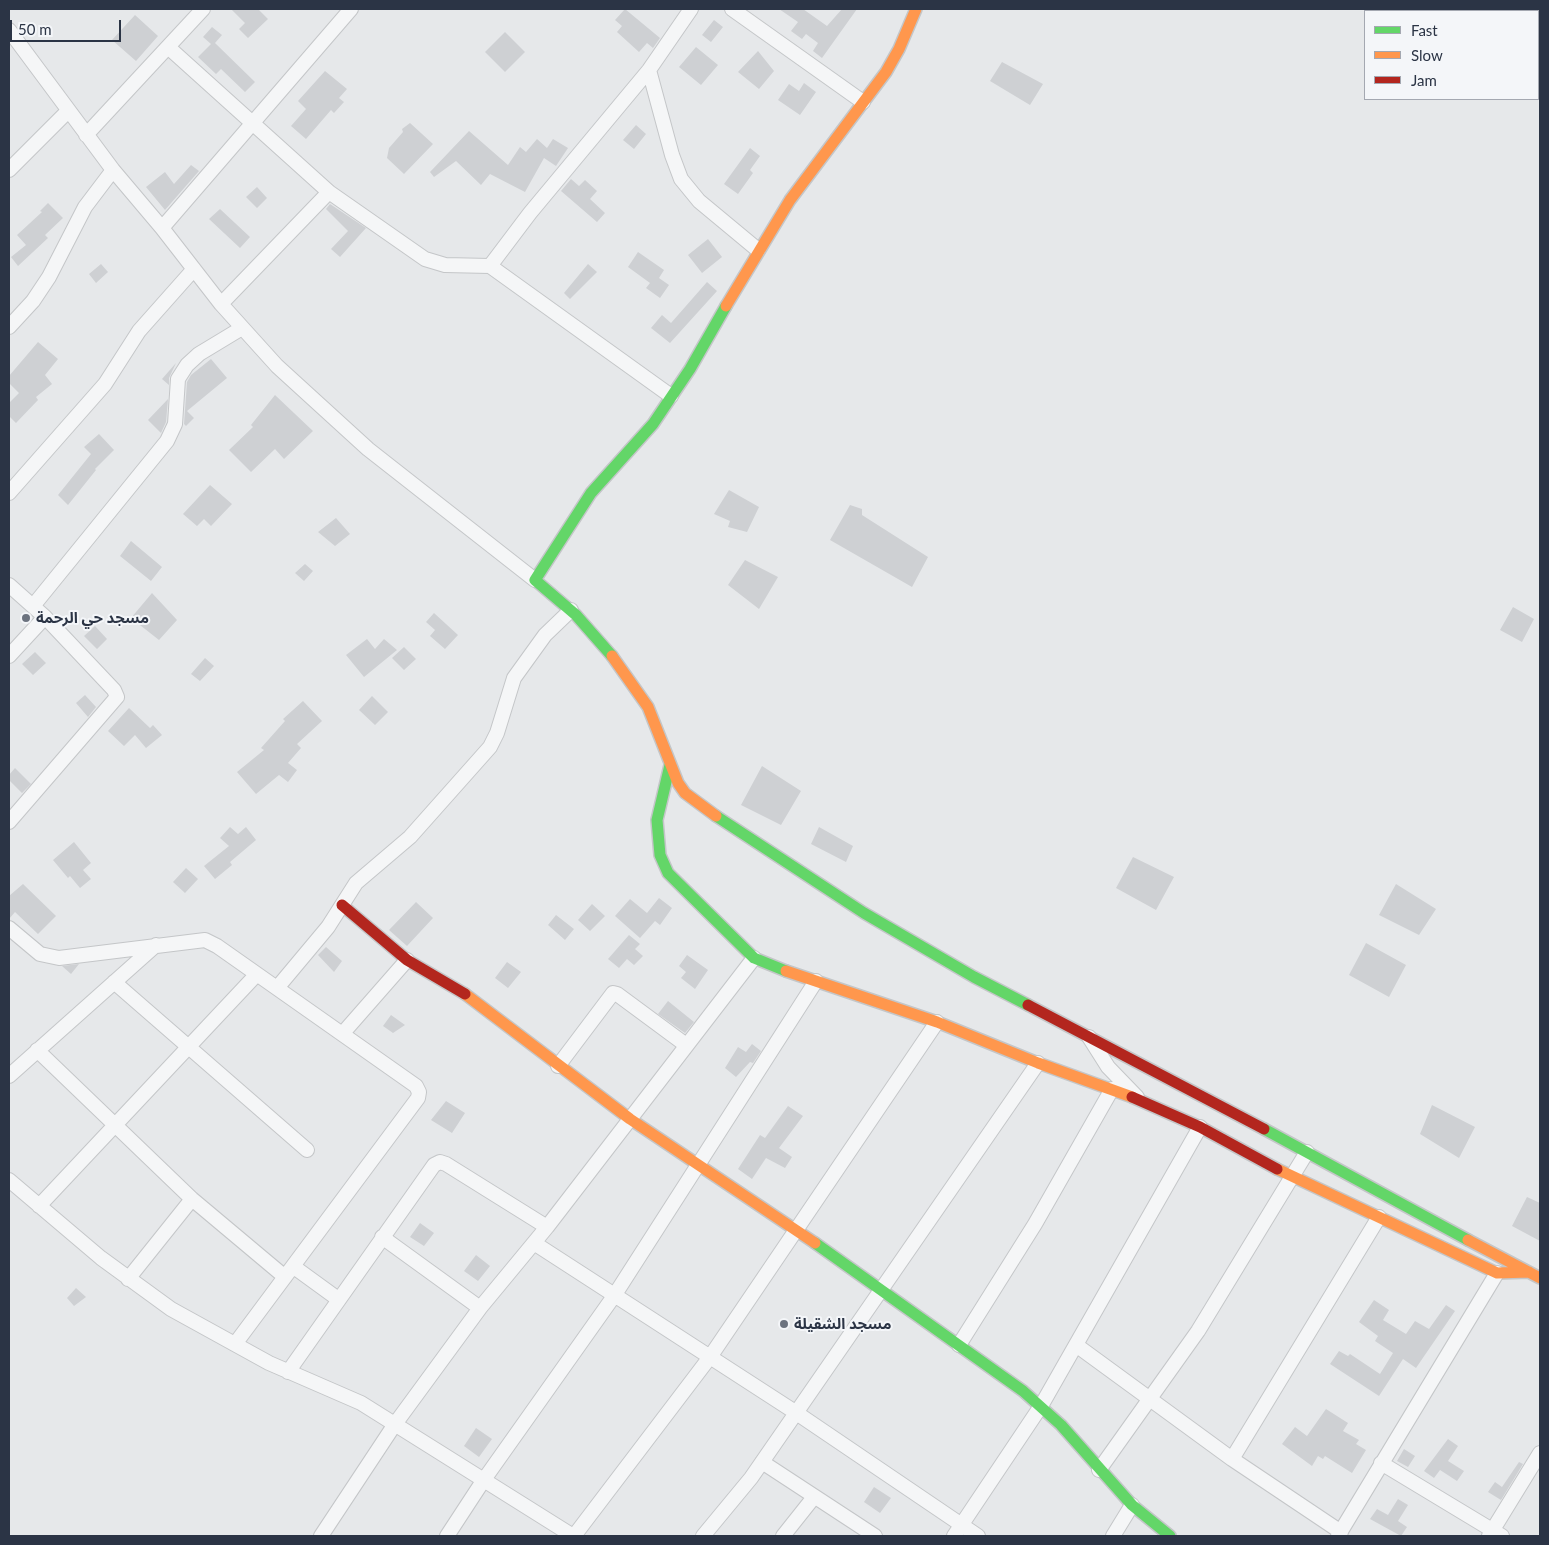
<!DOCTYPE html>
<meta charset="utf-8">
<style>
body{margin:0}
#map{position:relative;width:1549px;height:1545px;overflow:hidden;background:#e6e8ea;font-family:Lato,sans-serif}
canvas{display:block}
.frame{position:absolute;inset:0;border:10px solid #2b3445;pointer-events:none}
.legend{position:absolute;left:1364px;top:10px;width:175px;height:90px;box-sizing:border-box;background:#f4f6f9;border:1px solid #a4a8b1;margin:0;padding:6px 9px;list-style:none;font-size:15px;color:#2b3445}
.legend li{display:flex;align-items:center;gap:10px;height:25px}
.legend b{width:25px;border:1px solid #a4a8b1}
.scale{position:absolute;left:10px;top:20px;width:111px;height:22px;box-sizing:border-box;border:2px solid #2b3445;border-top:0;padding-left:6px;font-size:15px;line-height:18px;white-space:nowrap;color:#2b3445;-webkit-text-stroke:4px #f4f6f9;paint-order:stroke}
</style>
<div id="map">
<canvas width="1549" height="1545"></canvas>
<div class="frame"></div>
<ul class="legend">
<li><b style="height:6px;background:#63d668"></b>Fast</li>
<li><b style="height:6px;background:#ff974d"></b>Slow</li>
<li><b style="height:6px;background:#b3261e"></b>Jam</li>
</ul>
<div class="scale">50 m</div>
</div>
<script>
const ctx = document.querySelector('canvas').getContext('2d');
ctx.lineJoin = 'round';
function fill(path, color) { ctx.fillStyle = color; ctx.fill(path, 'evenodd'); }
const toPath = rows => new Path2D(rows.map(r => 'M' + r).join(''));
function strokePath(path, color, width, dash) { ctx.strokeStyle = color; ctx.lineWidth = width; ctx.lineCap = dash ? 'butt' : 'round'; ctx.setLineDash(dash || []); ctx.stroke(path); }
function write(font, color, halo, rows, align = 'center') {
  ctx.font = font + ' Lato,"Noto Sans Arabic",sans-serif'; ctx.lineWidth = 4; ctx.setLineDash([]); ctx.textBaseline = 'middle'; ctx.strokeStyle = halo; ctx.fillStyle = color; for (const [text, x, y, turn = 0] of rows) {
    ctx.save(); ctx.translate(x, y); ctx.rotate((+turn || 0) * Math.PI / 180); ctx.textAlign = isNaN(turn) ? turn : align; if (halo) ctx.strokeText(text, 0, 0); ctx.fillText(text, 0, 0); ctx.restore();
  }
}
fill(toPath([
 [231,9,258,9,268,19,248,38,239,29,245,23],
 [625,9,660,38,653,48,647,43,639,52,617,32,622,26,615,20],
 [779,9,803,9,827,26,842,9,857,9,822,58,813,51,818,43,806,34,802,39,791,31,798,22],
 [135,15,158,36,136,61,112,40],
 [714,20,723,27,711,42,702,35],
 [212,27,222,35,215,43,255,82,245,92,221,69,216,74,198,57,211,44,203,37],
 [505,32,525,52,505,72,485,52],
 [696,47,718,65,701,85,679,67],
 [758,51,774,71,759,89,738,72],
 [1002,62,1043,84,1030,105,990,81],
 [325,71,347,89,339,98,344,102,334,113,331,110,306,139,291,126,306,109,298,101],
 [804,83,816,92,800,115,778,100,789,84,799,91],
 [410,123,433,144,404,174,387,158,389,148,403,132,402,129],
 [636,125,646,134,634,149,623,140],
 [469,131,508,165,520,147,526,152,537,139,547,148,553,139,568,148,556,166,544,158,525,192,490,174,481,185,456,161,434,177,430,172],
 [750,148,760,156,750,170,753,173,738,194,724,184],
 [191,165,199,171,165,210,146,187,165,172,174,184],
 [571,179,579,186,585,180,597,191,590,199,605,213,597,222,561,191],
 [257,187,267,198,257,208,246,197],
 [48,203,63,218,45,235,48,238,18,266,11,257,26,245,17,235,42,212,40,211],
 [330,204,366,228,340,257,331,249,348,231,326,209],
 [220,209,250,237,240,248,209,219],
 [708,239,722,257,702,273,688,255],
 [638,252,664,270,659,278,669,285,660,298,646,288,650,283,628,267],
 [101,264,108,272,96,283,89,274],
 [588,264,597,272,570,299,564,293],
 [707,282,717,291,670,343,651,328,662,315,671,323],
 [38,342,58,359,45,375,52,384,36,397,38,400,16,423,9,416,9,403,19,393,9,383,9,376],
 [211,359,227,378,187,411,194,418,186,426,184,424,187,382,191,375],
 [176,363,169,378,169,385,162,379],
 [275,395,313,431,284,459,275,449,251,472,229,450,253,427,251,425],
 [168,399,166,422,161,433,148,420],
 [99,434,114,450,95,469,96,470,68,505,58,495,91,454,84,447],
 [210,485,232,504,211,526,204,519,197,526,183,514],
 [729,490,759,507,747,532,728,527,730,521,714,514],
 [850,505,862,509,862,515,928,557,912,587,830,540],
 [336,518,350,534,335,546,318,532],
 [131,541,162,567,151,581,120,556],
 [745,560,778,577,759,609,728,585],
 [305,564,313,571,304,581,295,573],
 [152,593,177,620,159,640,131,618],
 [1513,607,1534,619,1522,642,1500,630],
 [434,613,458,635,445,649,430,636,435,630,426,622],
 [95,626,107,639,97,649,84,636],
 [367,639,375,649,384,639,397,650,364,677,346,655],
 [404,647,416,659,404,670,392,658],
 [35,652,46,663,33,675,22,664],
 [205,658,214,666,200,681,191,674],
 [85,695,96,707,88,717,76,703],
 [372,696,388,712,375,725,359,710],
 [303,701,322,721,297,744,301,748,288,763,297,770,288,782,279,775,256,794,237,772,264,750,261,748,285,721,283,719],
 [129,708,150,728,153,725,162,735,146,748,135,735,124,746,108,731],
 [762,766,801,791,781,825,741,805],
 [15,768,31,784,22,793,9,780,9,775],
 [230,827,238,834,246,827,256,840,230,862,232,865,215,879,204,866,229,846,220,838],
 [819,827,853,846,846,862,811,844],
 [74,842,91,863,83,870,91,879,80,888,70,876,68,878,53,860],
 [1133,857,1174,877,1156,910,1116,888],
 [186,868,198,879,185,893,173,882],
 [23,884,56,916,38,934,15,912,9,919,9,896],
 [1396,884,1436,909,1419,935,1379,915],
 [659,898,672,908,660,925,655,921,640,938,615,916,630,899,647,913],
 [416,902,433,918,407,946,389,930],
 [592,904,605,916,590,931,578,920],
 [556,915,574,929,565,940,548,925],
 [629,935,640,944,635,949,643,956,634,965,627,959,619,968,608,959],
 [1366,943,1406,965,1389,997,1349,975],
 [326,947,342,961,334,972,318,955],
 [687,955,708,970,695,989,681,978,686,972,679,966],
 [507,962,521,972,508,988,495,978],
 [79,964,71,974,62,966],
 [668,1001,694,1022,685,1033,658,1014],
 [391,1015,405,1025,393,1033,383,1026],
 [752,1044,761,1051,753,1063,750,1062,736,1077,725,1068,738,1047,746,1052],
 [446,1101,465,1113,452,1133,431,1120],
 [1432,1105,1475,1127,1459,1158,1420,1134],
 [788,1106,803,1116,779,1148,792,1157,785,1168,766,1158,752,1179,738,1169,760,1135,765,1138],
 [1527,1197,1540,1203,1540,1241,1512,1226],
 [420,1223,434,1233,424,1246,410,1237],
 [476,1255,490,1266,478,1281,464,1271],
 [76,1288,86,1297,74,1306,67,1298],
 [1374,1300,1389,1310,1383,1320,1406,1334,1415,1321,1429,1329,1446,1305,1455,1311,1416,1368,1403,1359,1379,1396,1330,1364,1339,1351,1348,1356,1350,1354,1380,1374,1393,1353,1375,1341,1378,1336,1359,1322],
 [1326,1409,1348,1423,1343,1431,1359,1440,1356,1444,1366,1450,1352,1473,1325,1456,1323,1459,1318,1456,1312,1466,1282,1444,1295,1427,1307,1436],
 [476,1428,492,1439,479,1457,464,1446],
 [1448,1439,1458,1446,1448,1461,1464,1471,1457,1481,1440,1470,1434,1478,1424,1471],
 [1404,1449,1415,1456,1408,1467,1397,1461],
 [1519,1462,1523,1464,1501,1500,1488,1492,1495,1482,1502,1487],
 [874,1487,891,1498,880,1513,864,1502],
 [1398,1499,1408,1505,1398,1521,1407,1527,1401,1536,1370,1519,1377,1509,1388,1515]
]), '#ced0d3');
const street = toPath([
 [732,9,863,102],
 [9,30,113,170,162,228,221,304,277,366,368,449,535,580],
 [168,47,329,192,425,259,445,265,490,266,671,396],
 [649,70,672,155,681,179,699,201,758,250],
 [86,135,203,9],
 [9,170,68,111],
 [162,228,351,9],
 [490,266,530,213,649,70,691,9],
 [221,304,329,192],
 [9,327,33,301,49,277,85,207,113,170],
 [9,493,105,384,139,331,194,269],
 [9,585,45,617,114,690,117,697,9,822],
 [33,606,167,441,175,424,178,379,187,365,199,354,242,328],
 [9,656,45,617],
 [9,928,40,954,59,958,205,940,217,946,416,1086,419,1092,418,1098,235,1344],
 [114,982,307,1150],
 [277,988,328,927,356,883,410,837,490,747,497,733,514,678,545,635,571,610],
 [343,1033,407,960],
 [1089,1037,1108,1067,1137,1097],
 [37,1050,192,1199,285,1277],
 [558,1066,613,993,617,994,686,1045],
 [9,1076,156,945],
 [9,1180,101,1258,171,1309,269,1363,361,1403,573,1536],
 [39,1206,257,974],
 [382,1237,480,1308],
 [534,1243,795,1412,978,1536],
 [294,1267,338,1299],
 [128,1279,192,1199],
 [959,1345,1035,1224,1112,1089],
 [1076,1345,1232,1459,1341,1532],
 [288,1372,434,1165,440,1162,446,1164,547,1227],
 [1232,1459,1379,1217],
 [762,1462,875,1536],
 [1381,1463,1502,1536],
 [1099,1470,1198,1331,1307,1152],
 [321,1536,395,1424,480,1308,547,1227,754,958],
 [447,1536,483,1481,614,1296,816,981],
 [574,1536,710,1357,937,1022],
 [703,1536,751,1478,1038,1063],
 [783,1536,814,1497],
 [954,1536,1041,1406,1200,1127],
 [1113,1536,1132,1505],
 [1338,1536,1497,1273],
 [1489,1536,1540,1453]
]);
const fast = toPath([
 [612,656,576,615,535,580,591,493,653,424,690,369,726,306],
 [670,765,657,820,660,855,668,873,754,958,786,971],
 [716,816,864,913,974,977,1028,1005],
 [1264,1129,1468,1240],
 [815,1243,1023,1391,1061,1425,1132,1505,1170,1536]
]);
const slow = toPath([
 [726,306,790,200,886,72,899,49,916,9],
 [612,656,648,707,678,783,685,793,716,816],
 [786,971,937,1022,1038,1063,1132,1097],
 [465,994,630,1119,815,1243],
 [1277,1169,1497,1273,1529,1272],
 [1468,1240,1540,1278]
]);
const jam = toPath([
 [342,905,407,960,465,994],
 [1028,1005,1264,1129],
 [1132,1097,1200,1127,1277,1169]
]);
strokePath(street, '#c4c6c8', 16);
strokePath(fast, '#c4c6c8', 14);
strokePath(slow, '#c4c6c8', 14);
strokePath(jam, '#c4c6c8', 14);
strokePath(street, '#f5f6f7', 14);
strokePath(fast, '#63d668', 11);
strokePath(slow, '#ff974d', 11);
strokePath(jam, '#b3261e', 11);
for (const [x, y, r, color] of [
 [26,618,5,"#6c737f"],
 [784,1324,5,"#6c737f"]
]) { const dot = new Path2D(); dot.arc(x, y, r, 0, 2 * Math.PI); ctx.fillStyle = color; ctx.fill(dot); strokePath(dot, '#f4f6f9', 2); }
write('bold 15px', '#2b3445', '#f4f6f9', [
 ["مسجد حي الرحمة",36,618],
 ["مسجد الشقيلة",794,1324]
], 'left');
</script>
